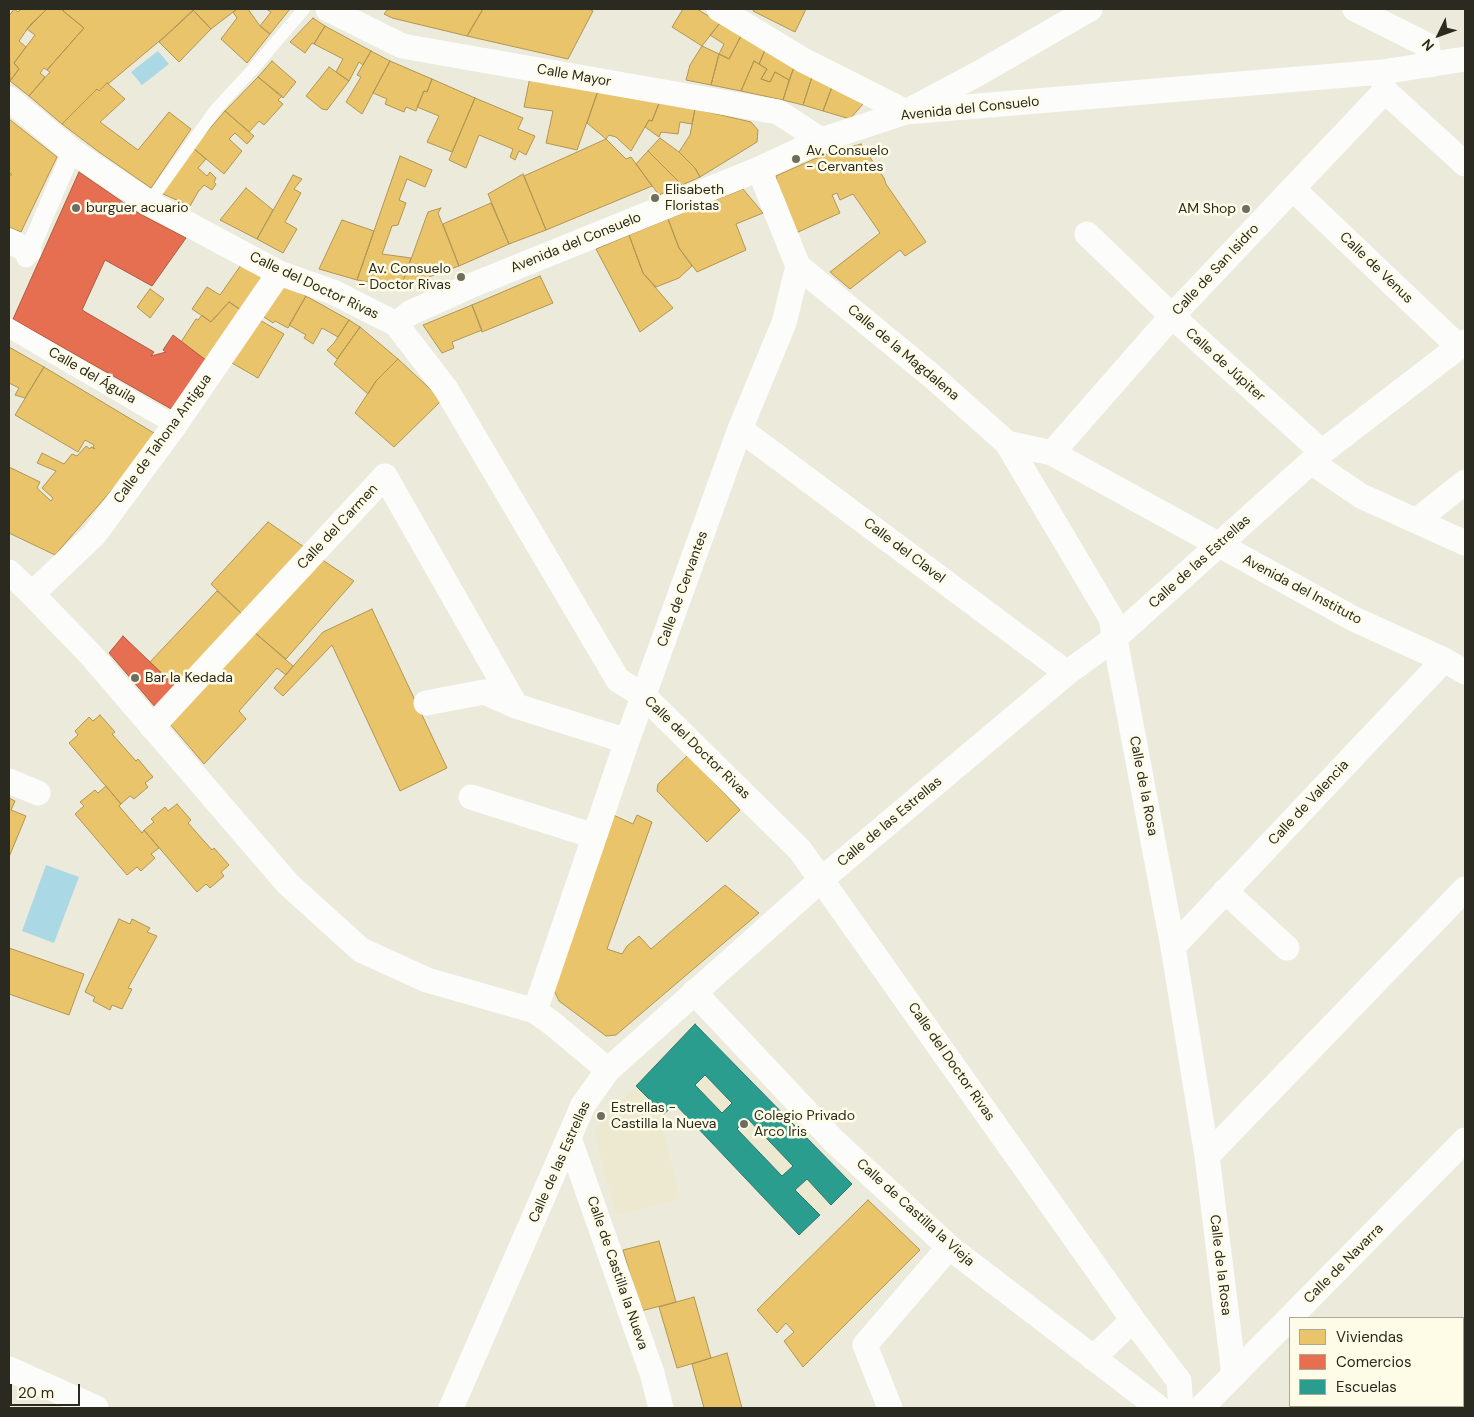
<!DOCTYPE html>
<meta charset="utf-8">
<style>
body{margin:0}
#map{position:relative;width:1474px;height:1417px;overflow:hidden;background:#eceadb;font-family:"DM Sans",sans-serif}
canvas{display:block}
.frame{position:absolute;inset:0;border:10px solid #2b2a20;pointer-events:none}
.legend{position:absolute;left:1289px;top:1317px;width:175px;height:90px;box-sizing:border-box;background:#fefce7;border:1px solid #aaa897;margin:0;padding:6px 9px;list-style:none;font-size:15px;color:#2b2a20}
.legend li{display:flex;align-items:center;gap:10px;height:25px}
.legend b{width:25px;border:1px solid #aaa897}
.north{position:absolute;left:1414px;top:10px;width:50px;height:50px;-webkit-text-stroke:4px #fefce7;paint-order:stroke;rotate:228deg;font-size:14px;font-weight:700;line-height:20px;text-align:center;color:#2b2a20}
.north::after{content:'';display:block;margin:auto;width:18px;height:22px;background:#2b2a20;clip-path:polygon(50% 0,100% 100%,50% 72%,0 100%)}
.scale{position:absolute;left:10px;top:1384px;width:70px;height:22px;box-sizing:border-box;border:2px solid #2b2a20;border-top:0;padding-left:6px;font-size:15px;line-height:18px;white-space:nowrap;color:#2b2a20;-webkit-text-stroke:4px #fefce7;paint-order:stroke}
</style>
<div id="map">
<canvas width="1474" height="1417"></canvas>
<div class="frame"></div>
<ul class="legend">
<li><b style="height:14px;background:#e9c46a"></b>Viviendas</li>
<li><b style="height:14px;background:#e76f51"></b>Comercios</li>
<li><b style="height:14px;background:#2a9d8f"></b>Escuelas</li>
</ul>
<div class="north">N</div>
<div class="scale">20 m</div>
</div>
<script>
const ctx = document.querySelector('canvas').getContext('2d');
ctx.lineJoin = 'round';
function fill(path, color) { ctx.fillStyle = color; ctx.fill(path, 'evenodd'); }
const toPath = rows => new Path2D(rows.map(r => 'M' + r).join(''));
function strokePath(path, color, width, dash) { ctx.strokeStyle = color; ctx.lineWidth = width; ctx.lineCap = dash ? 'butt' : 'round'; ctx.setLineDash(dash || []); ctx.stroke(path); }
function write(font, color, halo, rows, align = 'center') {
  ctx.font = font + ' "DM Sans",sans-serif'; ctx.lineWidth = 5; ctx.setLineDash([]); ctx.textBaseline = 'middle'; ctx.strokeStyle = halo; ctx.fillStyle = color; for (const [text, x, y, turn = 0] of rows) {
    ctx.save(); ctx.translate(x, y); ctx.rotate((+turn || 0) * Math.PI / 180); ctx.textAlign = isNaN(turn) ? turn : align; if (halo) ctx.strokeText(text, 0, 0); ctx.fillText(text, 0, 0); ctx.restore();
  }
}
fill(toPath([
 [695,1024,852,1184,799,1235,675,1104,660,1118,680,1199,616,1216,594,1130]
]), '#ede9d0');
fill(toPath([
 [158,51,169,64,142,85,131,72],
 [46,865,79,877,54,943,22,931]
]), '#aad8e5');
const homes = toPath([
 [14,9,18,12,21,9,47,9,30,25,19,41,26,47,14,63,19,69,10,81,9,16,14,9],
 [47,9,61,9,84,28,47,70,44,68,40,73,45,77,29,96,10,81,19,69,14,63,35,35,27,29,47,9],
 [65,9,195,9,169,33,108,84,107,83,99,91,97,89,62,124,29,96,50,72,47,70,84,28,63,11,65,9],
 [195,9,237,9,211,29,193,10,195,9],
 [237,9,248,9,260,26,270,34,247,63,221,39,237,18,233,12,237,9],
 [266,9,290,9,270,34,260,26,271,12,266,9],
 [388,9,483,9,467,36,392,18,384,14,388,9],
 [483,9,589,9,593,11,568,59,467,36,483,9],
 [683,9,697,9,720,23,702,46,672,27,683,9],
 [754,9,806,9,795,32,753,11,754,9],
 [193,10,211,29,179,62,159,42,193,10],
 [313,18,325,26,314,44,312,43,305,53,290,42,313,18],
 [720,23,741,36,729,59,719,54,724,44,710,35,720,23],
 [325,26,371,51,363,65,359,62,349,81,336,72,343,59,314,44,325,26],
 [741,36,765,50,759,64,754,61,741,91,711,85,719,54,729,59,741,36],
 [702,46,719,54,711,85,686,80,690,65,702,46],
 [765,50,794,67,789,80,775,72,770,82,761,79,767,69,759,64,765,50],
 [371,51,390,61,362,114,346,102,361,77,357,75,371,51],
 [272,61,296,82,283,98,258,77,272,61],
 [390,61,432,79,427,92,424,91,416,111,406,107,404,112,385,104,387,99,373,93,390,61],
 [754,61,767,69,761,79,770,82,775,72,789,80,783,100,741,91,754,61],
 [329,67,349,81,327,110,322,109,306,96,329,67],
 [794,67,812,77,803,105,783,100,794,67],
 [531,72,599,88,577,150,546,143,553,111,524,107,531,72],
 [258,77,282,96,278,100,283,104,264,125,259,121,249,132,225,111,258,77],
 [812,77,832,87,823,111,803,105,812,77],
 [432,79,475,98,452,152,427,142,439,116,417,107,424,91,427,92,432,79],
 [107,83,125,99,100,122,138,150,169,112,191,129,151,188,99,152,62,124,97,89,99,91,107,83],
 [832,87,863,104,850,119,823,111,832,87],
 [599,88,660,101,652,121,649,120,631,151,616,137,609,135,606,139,587,123,599,88],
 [475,98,523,118,518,129,535,136,526,155,519,151,515,160,510,157,513,149,479,135,466,168,449,160,475,98],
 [660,101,695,109,692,124,680,122,678,134,661,132,659,137,645,127,649,120,652,121,660,101],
 [695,109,751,122,758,130,757,142,700,177,695,168,679,152,690,135,695,109],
 [225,111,254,136,247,144,235,133,229,139,242,151,224,174,193,148,225,111],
 [9,119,57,157,21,232,9,227,9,175,12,175,9,172,9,119],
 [660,138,679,152,695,168,700,177,682,185,648,151,660,138],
 [606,139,626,159,631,157,652,186,546,230,524,176,606,139],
 [861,144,884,178,886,184,926,242,905,256,900,250,850,289,830,272,880,233,853,194,840,200,837,193,832,195,840,213,796,233,779,193,776,176,821,156,861,144],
 [193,148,206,159,198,168,207,176,210,172,216,178,214,182,216,184,212,190,204,185,198,192,190,206,161,193,193,148],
 [648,151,682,185,659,195,636,164,648,151],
 [400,156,432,170,425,187,407,179,399,200,406,203,398,225,392,226,382,254,411,258,401,287,357,280,400,156],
 [523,174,546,230,509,244,488,194,523,174],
 [293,175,302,179,294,189,301,193,285,222,297,229,283,253,257,239,293,175],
 [246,188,273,210,257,239,220,220,246,188],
 [743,189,763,213,736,224,746,250,697,272,679,248,668,219,743,189],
 [491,203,509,244,459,266,443,224,491,203],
 [441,208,438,213,459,266,401,287,428,212,441,208],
 [668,219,679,248,692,266,679,278,656,287,643,273,629,235,668,219],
 [342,220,374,231,357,280,319,269,342,220],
 [629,235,643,273,673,308,640,332,596,249,629,235],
 [241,265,262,276,241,310,229,302,211,322,192,309,207,287,220,295,241,265],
 [540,276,553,303,482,332,472,305,540,276],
 [281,283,306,296,288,328,275,321,273,323,261,315,281,283],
 [150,289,164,299,150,318,137,307,150,289],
 [306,296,349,320,338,337,322,328,313,344,304,338,306,335,289,325,306,296],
 [229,302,241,310,207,361,181,342,196,319,198,320,202,315,211,322,229,302],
 [472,305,482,330,452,342,454,348,442,353,423,325,472,305],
 [258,319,284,334,258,378,232,363,258,319],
 [349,320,360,327,337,359,327,350,334,343,349,320],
 [360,327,398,359,376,381,368,394,334,364,360,327],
 [9,347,44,367,25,398,15,395,19,388,9,383,9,347],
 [398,359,442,400,394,447,355,413,376,381,398,359],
 [44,367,159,436,55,555,9,533,9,467,40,482,37,488,51,501,53,498,42,488,56,471,37,463,42,453,64,464,72,454,77,456,86,446,90,449,91,447,95,449,93,447,94,445,85,440,78,452,15,415,44,367],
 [268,522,304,547,242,614,211,584,268,522],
 [321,559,354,581,286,659,254,632,321,559],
 [217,591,242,614,176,687,150,662,217,591],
 [372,609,447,768,400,791,332,645,283,696,274,688,323,632,372,609],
 [254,632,293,666,286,675,277,668,239,711,246,719,204,764,170,724,254,632],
 [100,715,115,732,112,734,136,761,138,759,153,777,145,783,148,787,134,799,130,796,121,804,69,743,78,735,75,731,89,717,93,721,100,715],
 [688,755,740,810,707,842,657,791,658,784,688,755],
 [106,786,121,804,119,806,142,833,144,830,159,848,151,854,155,858,141,871,137,867,127,875,75,814,84,806,80,802,95,790,98,793,106,786],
 [9,798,15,801,11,810,26,816,9,857,9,798],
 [177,804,191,820,188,823,212,850,214,848,229,865,221,872,224,876,210,888,206,884,197,892,144,830,154,822,151,819,165,807,168,811,177,804],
 [611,814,633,824,637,815,652,822,607,949,622,954,627,946,639,936,651,949,725,885,759,913,616,1035,606,1036,559,1001,552,986,611,814],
 [119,919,130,924,132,919,150,928,147,932,157,936,128,988,132,989,122,1009,112,1005,110,1010,93,1001,95,997,85,992,119,919],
 [9,948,84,974,69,1015,9,994,9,948],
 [868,1200,920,1250,803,1367,784,1341,794,1332,786,1323,777,1333,757,1310,868,1200],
 [659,1241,676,1302,641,1311,623,1250,659,1241],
 [694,1297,711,1358,677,1368,659,1307,694,1297],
 [727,1353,742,1408,704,1408,692,1364,727,1353]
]);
fill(homes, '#e9c46a');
strokePath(homes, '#b09654', 1);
const shops = toPath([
 [79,172,140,214,186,238,152,286,105,260,82,310,154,352,151,356,166,352,163,350,173,335,207,361,173,410,13,319,79,172],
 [123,636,176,687,156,708,109,653,123,636]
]);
fill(shops, '#e76f51');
strokePath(shops, '#af5a42', 1);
const schools = toPath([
 [695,1024,852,1184,831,1205,807,1179,795,1190,820,1215,799,1235,675,1104,664,1114,636,1086,695,1024],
 [705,1075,732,1103,722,1113,695,1085,705,1075],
 [748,1119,793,1166,782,1176,737,1129,748,1119]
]);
fill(schools, '#2a9d8f');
strokePath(schools, '#2a7a6e', 1);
strokePath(toPath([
 [149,203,216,109,253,69,304,9]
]), '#fcfcfa', 12);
strokePath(toPath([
 [26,258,72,151],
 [9,328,175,425]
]), '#fcfcfa', 19);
strokePath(toPath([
 [328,9,402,46,778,112,821,140],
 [719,9,803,60,906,112,981,72,1090,9],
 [1355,9,1427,45,1430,65],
 [1382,75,1385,91,1465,164],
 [9,99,72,151,149,203,279,273,333,292,396,324,446,389,618,680,644,696,800,850,1133,1320,1179,1381,1181,1408],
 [1293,189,1459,347],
 [1087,234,1172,316,1322,452],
 [9,241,29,251],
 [798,266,933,377,1007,443,1111,618,1173,947,1207,1156,1234,1375],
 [396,324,410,313,470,286,759,169,821,140,906,112,1382,72,1465,59],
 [740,429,1067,673],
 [1007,443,1052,453,1354,619,1444,660,1465,672],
 [1052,453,1172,316,1385,91],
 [1311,462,1361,496,1465,543],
 [1416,521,1465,482],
 [9,572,32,594,90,654,288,884,361,950,427,980,535,1011,553,1024,608,1070],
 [32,594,94,535,175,425,279,273],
 [426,703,484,692,516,706],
 [152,727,385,476,516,706,627,741],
 [9,781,38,793],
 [471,797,594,836],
 [1225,891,1287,948],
 [1173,947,1444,660],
 [694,992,834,1141,949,1247,1159,1408],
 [535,1011,627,741,740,429,784,323,798,266,759,169],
 [569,1138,652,1373,661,1408],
 [1207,1156,1465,889],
 [1093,1358,1133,1320],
 [9,1369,96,1408],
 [451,1408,583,1105,608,1070,822,879,1067,673,1115,638,1322,452,1465,342],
 [890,1408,865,1345,949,1247],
 [1201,1408,1465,1140]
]), '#fcfcfa', 25);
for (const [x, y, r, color] of [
 [796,159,5,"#6f6d61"],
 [655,198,5,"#6f6d61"],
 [76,208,5,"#6f6d61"],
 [1246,209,5,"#6f6d61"],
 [461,277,5,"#6f6d61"],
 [135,678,5,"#6f6d61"],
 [601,1116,5,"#6f6d61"],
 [744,1124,5,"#6f6d61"]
]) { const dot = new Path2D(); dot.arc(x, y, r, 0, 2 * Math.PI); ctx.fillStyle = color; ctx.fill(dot); strokePath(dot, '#fefce7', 2); }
write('14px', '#2b2a20', '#fefce7', [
 ["Calle Mayor",574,76,10],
 ["Avenida del Consuelo",970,109,-6],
 ["Avenida del Consuelo",576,243,-22],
 ["Calle de Venus",1376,268,44],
 ["Calle de San Isidro",1216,270,-47],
 ["Calle del Doctor Rivas",314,286,25],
 ["Calle de la Magdalena",903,353,40],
 ["Calle de Júpiter",1225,365,42],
 ["Calle del Águila",92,376,30],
 ["Calle de Tahona Antigua",163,439,-54],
 ["Calle del Carmen",338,527,-47],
 ["Calle del Clavel",904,551,37],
 ["Calle de las Estrellas",1200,562,-42],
 ["Calle de Cervantes",683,589,-70],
 ["Avenida del Instituto",1302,590,28],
 ["Calle del Doctor Rivas",697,748,44],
 ["Calle de la Rosa",1143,786,79],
 ["Calle de Valencia",1309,803,-47],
 ["Calle de las Estrellas",890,822,-40],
 ["Calle del Doctor Rivas",951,1062,55],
 ["Calle de las Estrellas",560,1162,-66],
 ["Calle de Castilla la Vieja",915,1213,42],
 ["Calle de Navarra",1344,1264,-45],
 ["Calle de la Rosa",1220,1265,83],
 ["Calle de Castilla la Nueva",617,1273,71]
]);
write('14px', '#2b2a20', '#fefce7', [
 ["Av. Consuelo",806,151],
 ["- Cervantes",806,167],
 ["Elisabeth",665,190],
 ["Floristas",665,206],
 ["burguer acuario",86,208],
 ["AM Shop",1236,209,"right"],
 ["Av. Consuelo",451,269,"right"],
 ["- Doctor Rivas",451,285,"right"],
 ["Bar la Kedada",145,678],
 ["Estrellas -",611,1108],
 ["Castilla la Nueva",611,1124],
 ["Colegio Privado",754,1116],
 ["Arco Iris",754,1132]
], 'left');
</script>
